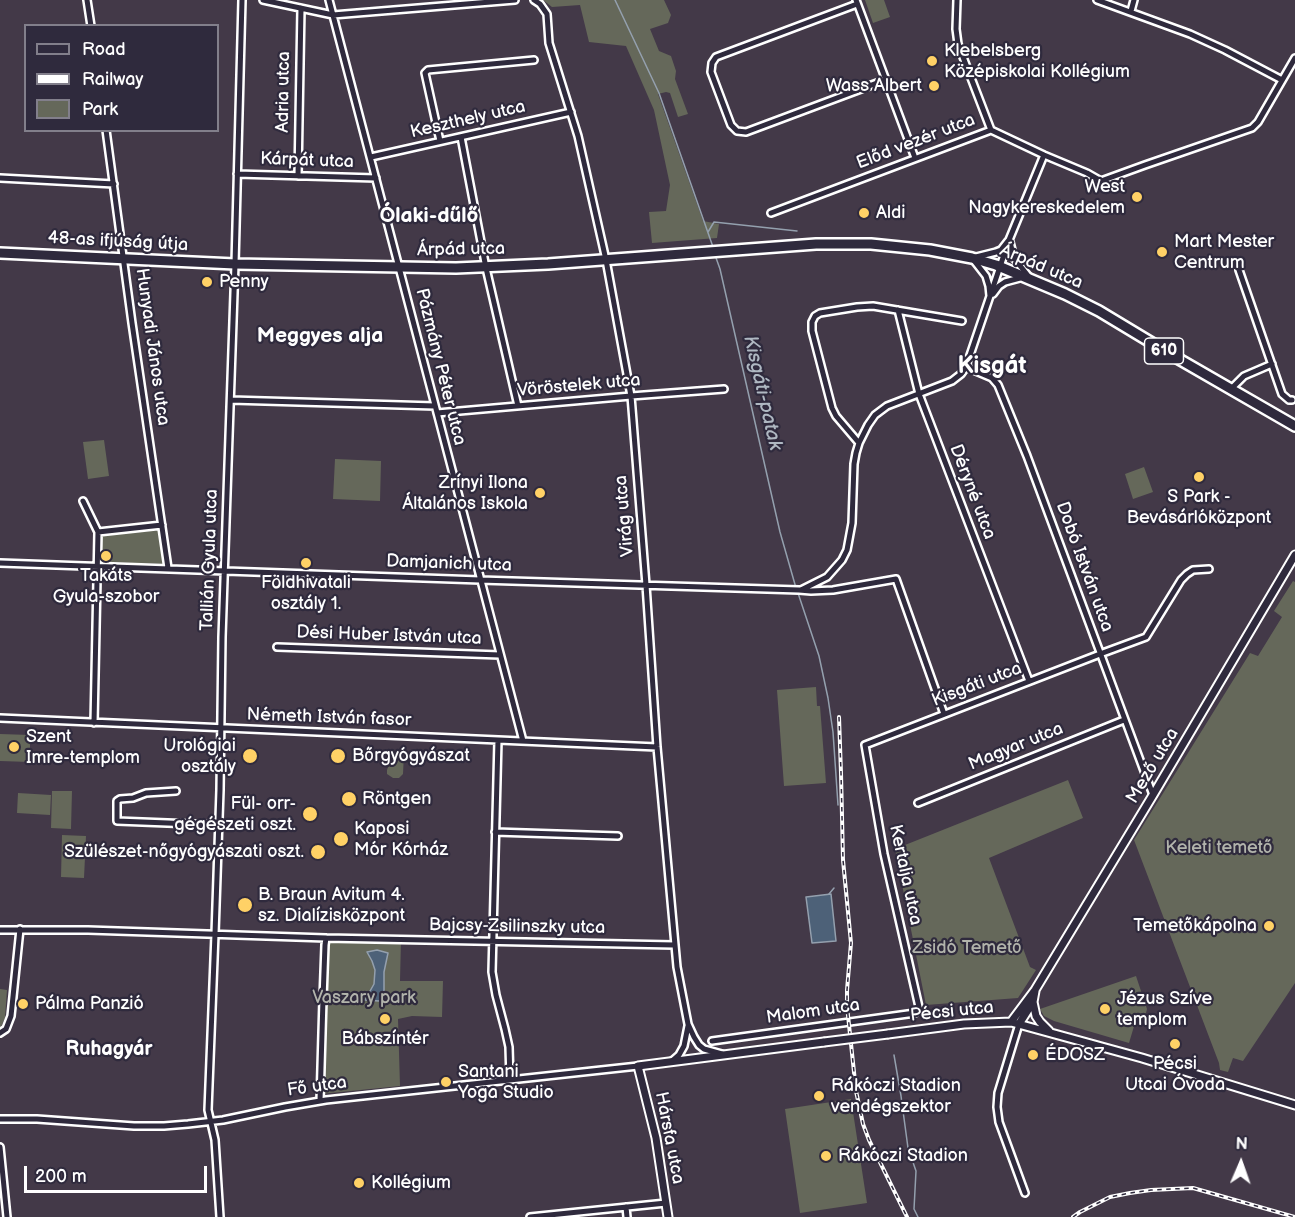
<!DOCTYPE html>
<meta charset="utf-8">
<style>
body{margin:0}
#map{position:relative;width:1295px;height:1217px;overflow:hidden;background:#433948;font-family:"Balsamiq Sans",sans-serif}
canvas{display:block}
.legend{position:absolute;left:24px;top:24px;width:195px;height:108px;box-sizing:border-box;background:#2f2a3d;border:2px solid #827f8b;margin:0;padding:8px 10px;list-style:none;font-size:18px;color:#fff}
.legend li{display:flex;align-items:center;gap:12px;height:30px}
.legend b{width:30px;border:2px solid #827f8b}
.north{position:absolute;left:1211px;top:1133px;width:60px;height:60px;-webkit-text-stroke:4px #2f2a3d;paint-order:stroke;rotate:2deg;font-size:16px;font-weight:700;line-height:24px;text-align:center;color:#fff}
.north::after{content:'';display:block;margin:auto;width:21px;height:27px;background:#fff;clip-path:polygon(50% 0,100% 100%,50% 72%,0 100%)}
.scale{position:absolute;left:24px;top:1166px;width:183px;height:27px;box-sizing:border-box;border:3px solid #fff;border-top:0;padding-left:8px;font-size:18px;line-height:21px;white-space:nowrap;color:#fff;-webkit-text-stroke:4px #2f2a3d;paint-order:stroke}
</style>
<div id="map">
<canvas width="1295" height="1217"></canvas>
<ul class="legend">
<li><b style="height:8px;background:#2f2a3d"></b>Road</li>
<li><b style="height:8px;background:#fff"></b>Railway</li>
<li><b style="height:16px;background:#65685a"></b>Park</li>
</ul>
<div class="north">N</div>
<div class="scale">200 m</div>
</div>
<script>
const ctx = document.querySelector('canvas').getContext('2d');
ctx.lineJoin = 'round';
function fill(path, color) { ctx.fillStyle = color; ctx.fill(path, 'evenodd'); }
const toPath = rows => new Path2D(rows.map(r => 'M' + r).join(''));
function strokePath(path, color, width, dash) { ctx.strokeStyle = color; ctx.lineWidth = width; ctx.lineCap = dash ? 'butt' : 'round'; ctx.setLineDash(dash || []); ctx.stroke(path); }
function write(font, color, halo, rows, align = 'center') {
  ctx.font = font + ' "Balsamiq Sans",sans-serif'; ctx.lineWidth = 4.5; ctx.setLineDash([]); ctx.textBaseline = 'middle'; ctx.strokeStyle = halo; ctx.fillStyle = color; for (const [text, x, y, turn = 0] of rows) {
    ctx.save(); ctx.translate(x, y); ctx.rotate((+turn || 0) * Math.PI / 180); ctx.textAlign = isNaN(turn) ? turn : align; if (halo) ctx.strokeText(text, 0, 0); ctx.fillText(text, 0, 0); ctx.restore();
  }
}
fill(toPath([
 [543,0,664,0,671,15,668,23,650,29,659,51,671,56,676,71,675,79,688,114,678,117,670,93,666,92,658,94,703,221,719,224,717,238,652,243,649,212,666,211,670,185,654,110,626,46,589,42,580,5,552,7],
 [865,0,884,0,890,17,873,23],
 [104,440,109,476,88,479,83,442],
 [335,459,381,461,380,501,333,499],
 [1144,467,1153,492,1133,499,1125,474],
 [159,530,163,564,101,562,101,536],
 [1293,581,1295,582,1295,983,1243,1061,1233,1058,1228,1072,1220,1070,1219,1063,1134,840,1250,653,1258,656,1282,617,1274,611],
 [816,687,817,706,820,706,826,783,784,786,777,690],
 [0,734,30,735,30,762,0,761],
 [391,753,404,753,403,774,399,778,393,778,387,774,387,770,391,759],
 [1068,780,1083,818,989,858,1030,967,1036,970,1018,998,926,1005,895,849],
 [52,791,72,791,71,829,51,828],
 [18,793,51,795,50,815,17,813],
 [62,835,86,836,84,878,61,877],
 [326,938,401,939,400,981,443,981,442,1017,412,1016,398,1019,400,1086,321,1094],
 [1136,976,1147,1009,1143,1025,1135,1023,1129,1043,1054,1021,1044,1016,1040,1009],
 [0,989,7,990,5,1018,0,1029],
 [851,1099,867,1203,800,1213,785,1109]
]), '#65685a');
const water = toPath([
 [831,894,836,941,812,943,806,897,831,894],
 [377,950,388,953,384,972,384,995,379,1001,365,1000,374,984,375,970,372,961,367,952,377,950]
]);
fill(water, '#4d6178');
strokePath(water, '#94a0ae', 1.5);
strokePath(toPath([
 [615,0,659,93,713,247],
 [708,232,714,222,797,231],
 [715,255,720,269,780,532,796,588],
 [798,593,819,656,828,698,833,732,838,805],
 [829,894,834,888],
 [894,1055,901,1096,908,1148,916,1171,914,1209,918,1217]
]), '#94a0ae', 1.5);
const minor = toPath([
 [87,0,91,26],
 [263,0,333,15,515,0],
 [329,0,523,741],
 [534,0,540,4,547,14,549,43,578,136,606,260,631,396,646,585,657,747,677,967,688,1024,694,1037,699,1045,704,1049,722,1054],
 [856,0,915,158],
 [957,0,956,29,958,44,991,130],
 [1097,0,1190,34,1225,50,1282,80],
 [857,4,716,57,712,63,711,72,731,125,737,131,746,132,885,80],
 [1131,11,1134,0],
 [106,130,132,323,168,568],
 [461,137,486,268,518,406],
 [440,141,425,73,428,70,534,60],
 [371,157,571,112],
 [237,174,376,178],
 [298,176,301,8],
 [0,178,114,184],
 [771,213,991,130,1044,155,1087,173,1101,181,1145,165,1252,128,1258,122,1295,58],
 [1010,242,1014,258,1029,277],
 [1239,270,1282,394,1289,400,1292,400],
 [993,294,999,286,1005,282,1020,278],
 [990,296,989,286,986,276,972,258,996,252,1001,250,1008,241],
 [898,310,919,394,1029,681],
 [966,367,992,378,998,385,1027,456,1153,795],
 [1231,389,1244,376,1272,364],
 [231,400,435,406],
 [437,413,631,396,724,389],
 [859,443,836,416,832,408,812,331,812,322,815,316,820,313,857,307,873,306,962,321],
 [83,501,98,532,94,723],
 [98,532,162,525],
 [0,563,480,580,799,590,811,591,833,590,896,579,944,714],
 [801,590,827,577,842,560,847,550,852,523,854,464,856,453,859,443,868,425,875,415,887,406,952,381,961,374,966,367,1009,240,1044,155],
 [277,647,500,655],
 [0,718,657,747],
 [498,740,492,972,496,995,505,1029,509,1047,510,1080],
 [176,791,146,793,133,798,120,799,117,801,117,821,218,825],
 [918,803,1124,720],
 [495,832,618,836],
 [0,930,88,930,326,938,674,945],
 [1019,1024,998,1093,997,1107,999,1122,1025,1193],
 [0,1033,6,1029,11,1016,20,929],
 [712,1041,915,1013,917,1011,919,1007,884,854,865,745,1100,654,1146,637,1181,580,1187,574,1193,570,1209,569],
 [671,1062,679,1055,684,1046,688,1026],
 [320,1101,323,999,325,945,326,938],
 [0,1119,37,1119,134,1126,164,1126,188,1124,223,1120,285,1107,326,1100,638,1066],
 [0,1147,7,1217],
 [626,1207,627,1217],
 [220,1217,215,1140,208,1110,215,934,220,790,222,637,235,264,242,0],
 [530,1217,666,1203]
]);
const tertiary = toPath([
 [1033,1002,1036,1016,1040,1022,1049,1031],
 [1011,1022,1035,990,1153,795,1295,555],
 [1019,1024,1033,1002,1035,991],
 [888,1034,964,1024,1011,1022,1142,1058,1295,1105],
 [668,1217,656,1138,638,1066,824,1042]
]);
const primary = toPath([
 [0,253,235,264,456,268,548,264,816,244,871,244,930,250,972,258,996,265,1065,294,1099,311,1177,358,1295,426]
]);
strokePath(minor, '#fff', 10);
strokePath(tertiary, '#fff', 11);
strokePath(primary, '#fff', 14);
strokePath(minor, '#2f2a3d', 5);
strokePath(tertiary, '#2f2a3d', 7);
strokePath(primary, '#2f2a3d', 9);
const rail = toPath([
 [839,717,841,773,843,860,851,943,847,990,847,1006,856,1091,863,1124,869,1140,907,1217],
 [1073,1217,1080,1212,1110,1197,1130,1193,1151,1190,1193,1188,1295,1217]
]);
strokePath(rail, '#fff', 4);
strokePath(rail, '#2f2a3d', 1.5, [4.5]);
const tertiaryBridge = toPath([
 [824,1042,888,1034]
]);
strokePath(tertiaryBridge, '#fff', 11, []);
strokePath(tertiaryBridge, '#2f2a3d', 7);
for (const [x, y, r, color] of [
 [932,61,6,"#ffd166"],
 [934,86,6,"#ffd166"],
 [1137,197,6,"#ffd166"],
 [864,213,6,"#ffd166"],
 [1162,252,6,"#ffd166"],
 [207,282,6,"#ffd166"],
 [1199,477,6,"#ffd166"],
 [540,493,6,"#ffd166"],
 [106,556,6,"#ffd166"],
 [306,563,6,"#ffd166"],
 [14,747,6,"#ffd166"],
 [250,756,8,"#ffd166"],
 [338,756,8,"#ffd166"],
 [349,799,8,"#ffd166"],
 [310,814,8,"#ffd166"],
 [341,839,8,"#ffd166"],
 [318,852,8,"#ffd166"],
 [245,905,8,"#ffd166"],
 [1269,926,6,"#ffd166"],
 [23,1004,6,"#ffd166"],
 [1105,1009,6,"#ffd166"],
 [385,1019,6,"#ffd166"],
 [1175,1044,6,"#ffd166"],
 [1033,1055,6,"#ffd166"],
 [446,1082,6,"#ffd166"],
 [819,1096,6,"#ffd166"],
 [826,1156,6,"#ffd166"],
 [359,1183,6,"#ffd166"]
]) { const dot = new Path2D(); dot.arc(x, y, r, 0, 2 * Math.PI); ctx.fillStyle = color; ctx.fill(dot); strokePath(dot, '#2f2a3d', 2); }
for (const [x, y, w] of [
 [1164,351,39]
]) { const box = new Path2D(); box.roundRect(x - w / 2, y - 13, w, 26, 4.5); ctx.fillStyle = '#2f2a3d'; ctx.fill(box); strokePath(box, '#fff', 1.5); }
write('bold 16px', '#fff', null, [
 ["610",1164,351]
]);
write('18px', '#fff', '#2f2a3d', [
 ["Klebelsberg",944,51],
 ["Középiskolai Kollégium",944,72],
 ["Wass Albert",922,86,"right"],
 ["West",1125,187,"right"],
 ["Nagykereskedelem",1125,208,"right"],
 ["Aldi",876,213],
 ["Mart Mester",1174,242],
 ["Centrum",1174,263],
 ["Penny",219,282],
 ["Zrínyi Ilona",528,483,"right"],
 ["Általános Iskola",528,504,"right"],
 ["S Park -",1199,497,"center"],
 ["Bevásárlóközpont",1199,518,"center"],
 ["Takáts",106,576,"center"],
 ["Gyula-szobor",106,597,"center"],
 ["Földhivatali",306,583,"center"],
 ["osztály 1.",306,604,"center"],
 ["Szent",26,737],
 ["Imre-templom",26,758],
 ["Urológiai",236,746,"right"],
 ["osztály",236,767,"right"],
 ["Bőrgyógyászat",352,756],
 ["Röntgen",362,799],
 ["Fül- orr-",296,804,"right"],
 ["gégészeti oszt.",296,825,"right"],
 ["Kaposi",354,829],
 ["Mór Kórház",354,850],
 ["Szülészet-nőgyógyászati oszt.",304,852,"right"],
 ["B. Braun Avitum 4.",258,895],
 ["sz. Dialízisközpont",258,916],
 ["Temetőkápolna",1257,926,"right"],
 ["Jézus Szíve",1117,999],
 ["templom",1117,1020],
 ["Pálma Panzió",35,1004],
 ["Bábszíntér",385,1039,"center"],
 ["ÉDOSZ",1045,1055],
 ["Pécsi",1175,1064,"center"],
 ["Utcai Óvoda",1175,1085,"center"],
 ["Santani",458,1072],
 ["Yoga Studio",458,1093],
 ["Rákóczi Stadion",831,1086],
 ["vendégszektor",831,1107],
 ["Rákóczi Stadion",838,1156],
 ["Kollégium",371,1183]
], 'left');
write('18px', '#fff', '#2f2a3d', [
 ["Adria utca",284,92,-89],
 ["Keszthely utca",468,120,-13],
 ["Előd vezér utca",916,142,-21],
 ["Kárpát utca",307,161,2],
 ["48-as ifjúság útja",118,242,3],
 ["Árpád utca",461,250,-1],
 ["Árpád utca",1041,267,23],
 ["Hunyadi János utca",152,347,82],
 ["Pázmány Péter utca",440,367,76],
 ["Vöröstelek utca",579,386,-5],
 ["Déryné utca",972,492,69],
 ["Virág utca",625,516,-95],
 ["Tallián Gyula utca",210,560,-88],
 ["Damjanich utca",449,564,2],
 ["Dobó István utca",1084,567,70],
 ["Dési Huber István utca",389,636,2],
 ["Kisgáti utca",977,685,-21],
 ["Németh István fasor",329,718,2],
 ["Magyar utca",1016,747,-22],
 ["Mező utca",1153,766,-59],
 ["Kertalja utca",905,875,78],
 ["Bajcsy-Zsilinszky utca",517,927,1],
 ["Malom utca",813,1012,-8],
 ["Pécsi utca",952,1012,-6],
 ["Fő utca",317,1087,-8],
 ["Hársfa utca",669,1138,79]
]);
write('18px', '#b2b4ac', '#2f2a3d', [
 ["Keleti temető",1219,848],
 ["Zsidó Temető",967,948],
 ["Vaszary park",364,998]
]);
write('italic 20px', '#afb8c2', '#2f2a3d', [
 ["Kisgáti-patak",762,393,77]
]);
write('bold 20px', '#fff', '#2f2a3d', [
 ["Ruhagyár",109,1050]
]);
write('bold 21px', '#fff', '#2f2a3d', [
 ["Ólaki-dűlő",429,217],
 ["Meggyes alja",320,337]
]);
write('bold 24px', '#fff', '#2f2a3d', [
 ["Kisgát",992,367]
]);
</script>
